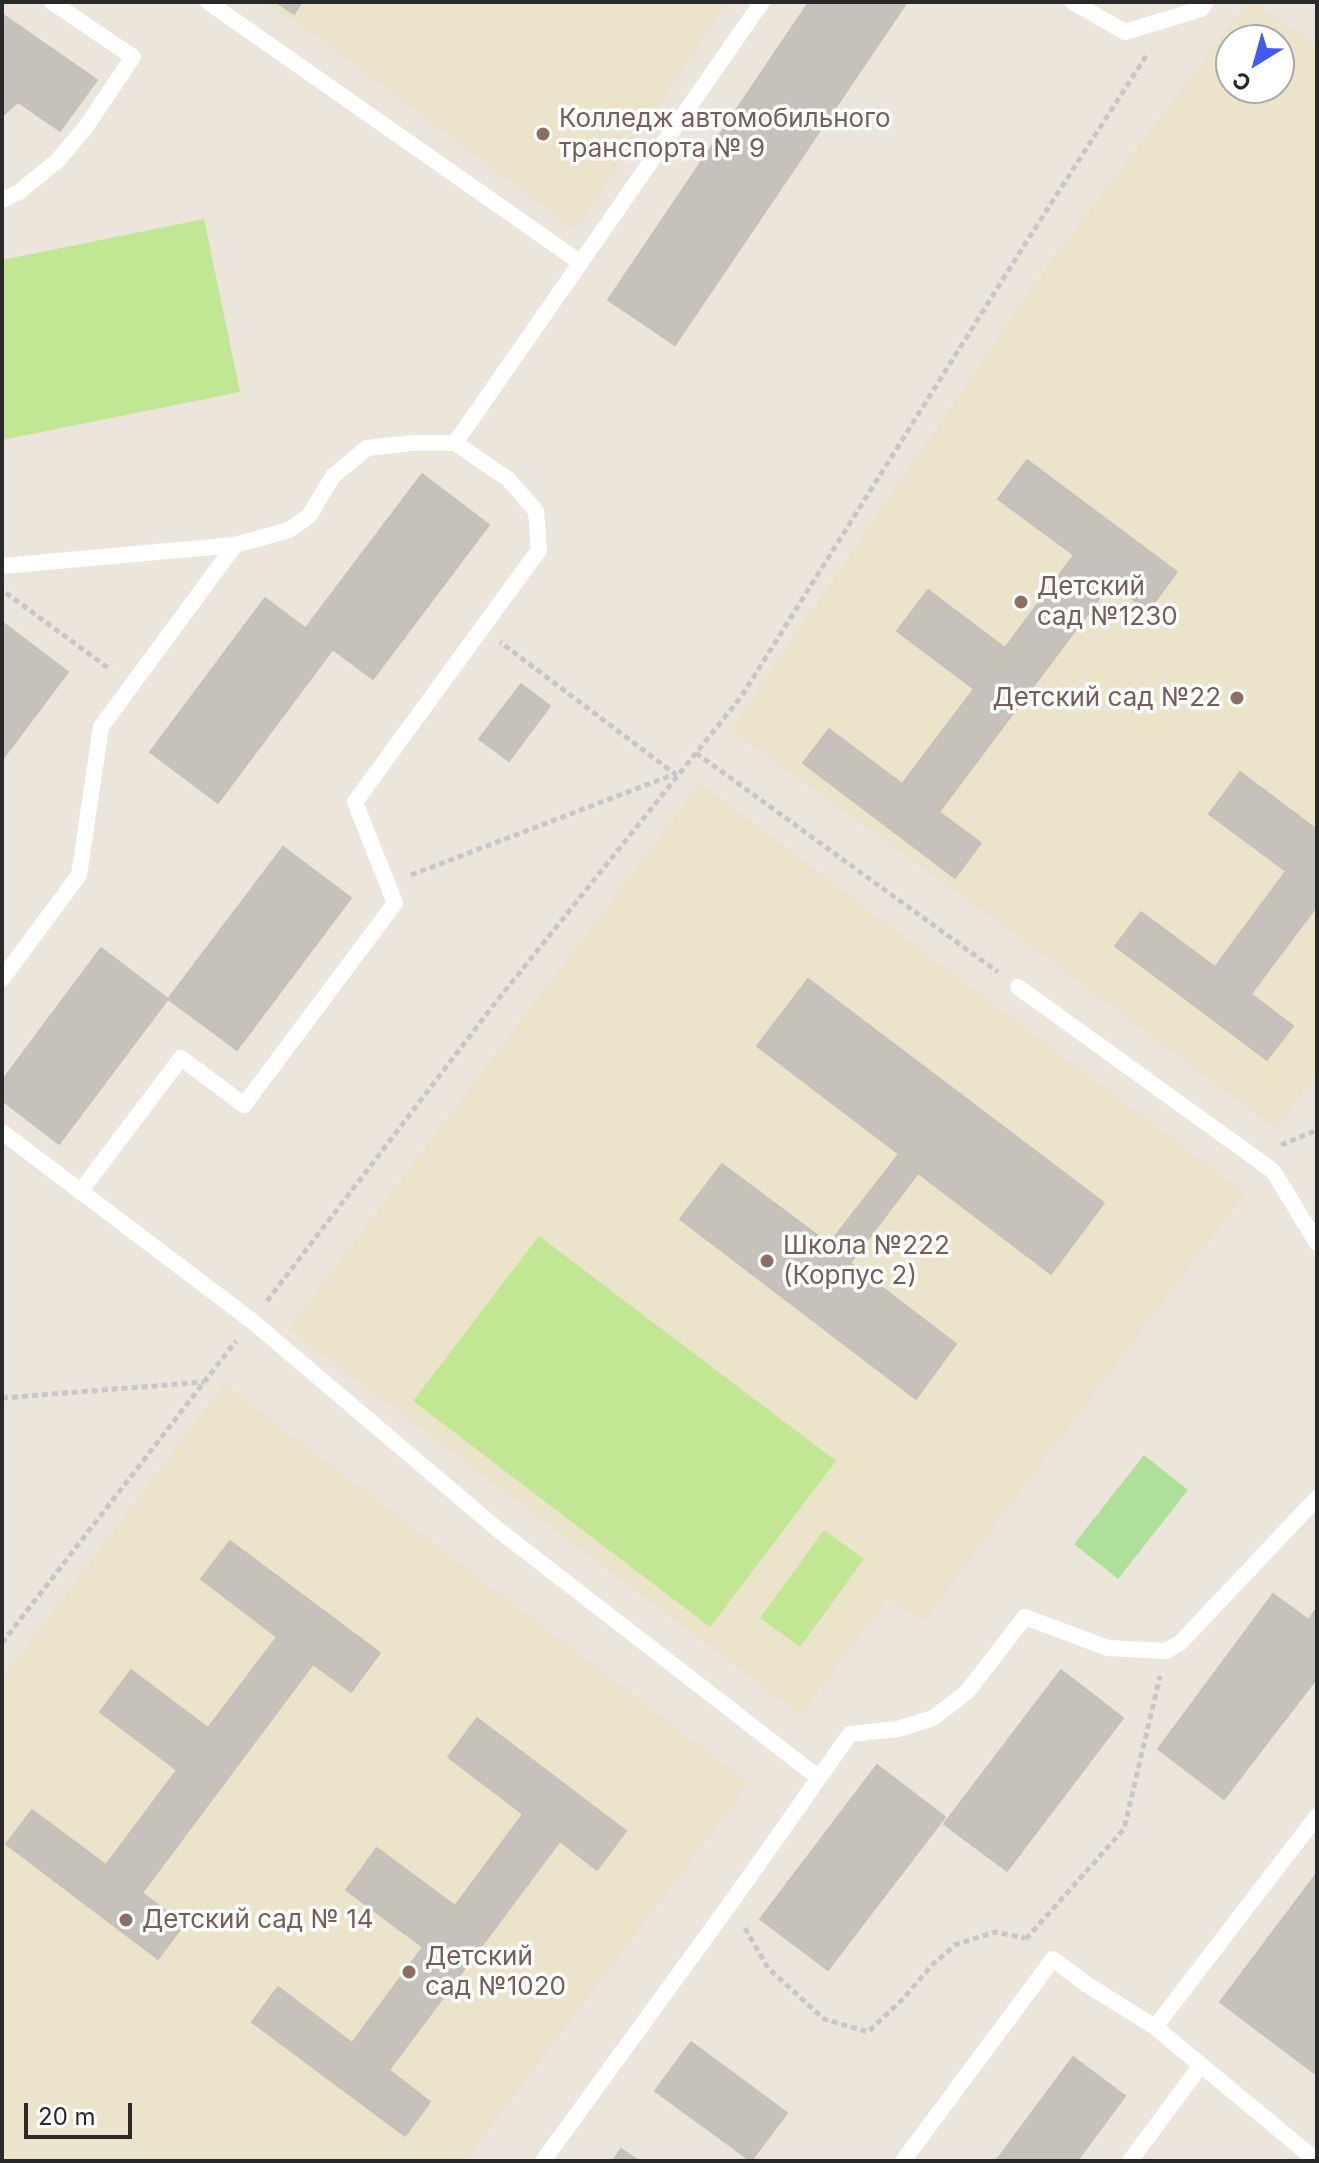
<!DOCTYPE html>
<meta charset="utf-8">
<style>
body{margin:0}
#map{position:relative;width:1319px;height:2163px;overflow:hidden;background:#ebe5dc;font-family:Inter,sans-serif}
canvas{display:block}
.frame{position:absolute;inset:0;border:4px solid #292929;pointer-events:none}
.north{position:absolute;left:1215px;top:24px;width:80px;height:80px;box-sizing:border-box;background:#fff;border:2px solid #a9a9a9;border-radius:50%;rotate:217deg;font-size:22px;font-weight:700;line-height:32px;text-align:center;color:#292929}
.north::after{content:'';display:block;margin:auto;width:28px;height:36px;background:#405af3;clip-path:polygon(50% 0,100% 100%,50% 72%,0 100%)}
.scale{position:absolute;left:24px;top:2103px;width:108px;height:36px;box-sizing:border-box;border:4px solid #292929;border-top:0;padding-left:10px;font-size:24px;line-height:28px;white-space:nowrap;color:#292929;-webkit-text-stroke:6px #fff;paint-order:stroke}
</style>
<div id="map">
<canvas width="1319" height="2163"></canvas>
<div class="frame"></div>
<div class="north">С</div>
<div class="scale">20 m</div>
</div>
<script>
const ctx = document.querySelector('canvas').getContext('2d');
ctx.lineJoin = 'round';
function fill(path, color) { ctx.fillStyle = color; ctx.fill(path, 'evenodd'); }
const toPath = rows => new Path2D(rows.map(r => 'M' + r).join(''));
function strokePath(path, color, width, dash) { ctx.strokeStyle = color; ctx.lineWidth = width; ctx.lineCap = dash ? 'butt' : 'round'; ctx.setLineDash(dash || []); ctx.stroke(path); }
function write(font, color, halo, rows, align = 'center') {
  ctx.font = font + ' Inter,sans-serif'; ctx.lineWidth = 7; ctx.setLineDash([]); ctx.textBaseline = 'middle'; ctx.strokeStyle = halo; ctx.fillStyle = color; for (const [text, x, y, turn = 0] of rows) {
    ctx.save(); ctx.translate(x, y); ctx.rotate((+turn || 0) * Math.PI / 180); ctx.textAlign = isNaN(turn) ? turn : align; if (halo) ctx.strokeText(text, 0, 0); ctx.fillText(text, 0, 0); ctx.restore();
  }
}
fill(toPath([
 [266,2,727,2,575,230,320,39],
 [1248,2,1252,2,1317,45,1317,1075,1276,1129,997,921,730,730,1051,260],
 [1231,40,1279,40,1279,88,1231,88],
 [700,783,1245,1193,923,1622,889,1598,801,1715,288,1329],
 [224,1384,749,1783,465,2161,2,2161,2,1678]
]), '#ece3cb');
fill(toPath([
 [1144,1455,1188,1490,1118,1579,1074,1544]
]), '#afe099');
fill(toPath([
 [204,219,240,392,2,440,2,260],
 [539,1236,836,1461,710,1627,413,1401],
 [824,1530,864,1559,800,1647,760,1618]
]), '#c1e795');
const building = toPath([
 [276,2,302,2,294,14,276,2],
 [809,2,907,2,675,345,608,300,809,2],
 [2,14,97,80,60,131,18,102,2,116,2,14],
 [1027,460,1177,572,1148,611,1111,583,939,812,981,843,955,878,803,763,829,729,902,784,974,689,897,631,928,590,1005,648,1074,555,998,499,1027,460],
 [422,474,489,525,373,679,305,629,422,474],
 [265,598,333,649,218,803,150,752,265,598],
 [2,622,68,672,2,760,2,622],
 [521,684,550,706,509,761,479,739,521,684],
 [1240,772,1317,830,1317,906,1251,994,1293,1026,1267,1060,1115,946,1141,912,1215,967,1286,871,1209,814,1240,772],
 [283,847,351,898,237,1050,168,999,283,847],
 [101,948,168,999,59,1144,2,1100,2,1081,101,948],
 [808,979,1104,1203,1051,1274,918,1173,850,1263,956,1344,916,1399,680,1219,722,1164,829,1244,899,1154,757,1046,808,979],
 [230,1541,380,1653,351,1692,313,1664,142,1893,184,1924,158,1959,6,1844,32,1810,106,1865,177,1770,100,1712,131,1670,208,1728,277,1637,201,1579,230,1541],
 [1273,1594,1317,1626,1317,1678,1224,1799,1158,1749,1273,1594],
 [1317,1608,1317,1626,1308,1620,1317,1608],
 [1061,1670,1123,1718,1007,1871,944,1824,1061,1670],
 [477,1718,626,1831,597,1870,560,1841,389,2070,430,2102,405,2136,252,2022,278,1987,352,2043,423,1947,346,1890,377,1848,455,1906,523,1814,448,1757,477,1718],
 [877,1765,945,1817,828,1970,760,1919,877,1765],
 [1317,1873,1317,2075,1220,2002,1317,1873],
 [691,2042,787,2113,751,2161,655,2091,691,2042],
 [1073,2057,1125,2096,1077,2161,996,2161,1073,2057],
 [621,2149,639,2161,613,2161,621,2149]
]);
fill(building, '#c6c2bb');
strokePath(building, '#c6c1b5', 2);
strokePath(toPath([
 [6,593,111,670],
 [696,753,998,972],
 [411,875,675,774,500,642],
 [1281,1145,1317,1130],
 [267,1301,496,1002,741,697,1025,244,1148,53],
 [2,1398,204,1382],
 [2,1643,236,1341],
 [745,1928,768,1968,824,2019,868,2032,903,1999,932,1965,955,1945,995,1932,1025,1938],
 [1026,1939,1124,1829,1160,1676]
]), '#c7c7c7', 5, [6, 4]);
strokePath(toPath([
 [208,2,581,263],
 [1073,2,1125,32,1201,9,1206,2],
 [2,200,19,192,58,160,85,128,133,57,52,2],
 [455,443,762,2],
 [2,566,235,545,289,530,309,516,333,476,367,448,412,443,455,443,508,479,536,511,539,550,355,802,395,903,244,1105,181,1058,80,1192],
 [2,979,79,875,101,727,235,545],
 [1018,987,1273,1171,1317,1243],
 [2,1132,252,1321,496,1528,819,1778],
 [1155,2027,1317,1816],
 [543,2161,735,1897,850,1734,898,1729,933,1718,967,1692,1025,1617,1108,1648,1166,1651,1180,1643,1317,1498],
 [903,2161,1053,1959,1086,1984,1155,2027,1317,2161],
 [1130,2161,1201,2065]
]), '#fff', 16);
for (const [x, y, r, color] of [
 [543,134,8,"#8d6e63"],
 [1021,602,8,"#8d6e63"],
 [1237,698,8,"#8d6e63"],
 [767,1261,8,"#8d6e63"],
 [126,1920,8,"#8d6e63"],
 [409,1972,8,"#8d6e63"]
]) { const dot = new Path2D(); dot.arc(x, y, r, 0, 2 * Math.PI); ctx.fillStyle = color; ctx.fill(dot); strokePath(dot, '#fff', 3); }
write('26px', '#785e54', '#fff', [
 ["Колледж автомобильного",559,119],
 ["транспорта № 9",559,149],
 ["Детский",1037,587],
 ["сад №1230",1037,617],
 ["Детский сад №22",1221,698,"right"],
 ["Школа №222",783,1246],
 ["(Корпус 2)",783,1276],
 ["Детский сад № 14",142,1920],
 ["Детский",425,1957],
 ["сад №1020",425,1987]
], 'left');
</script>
